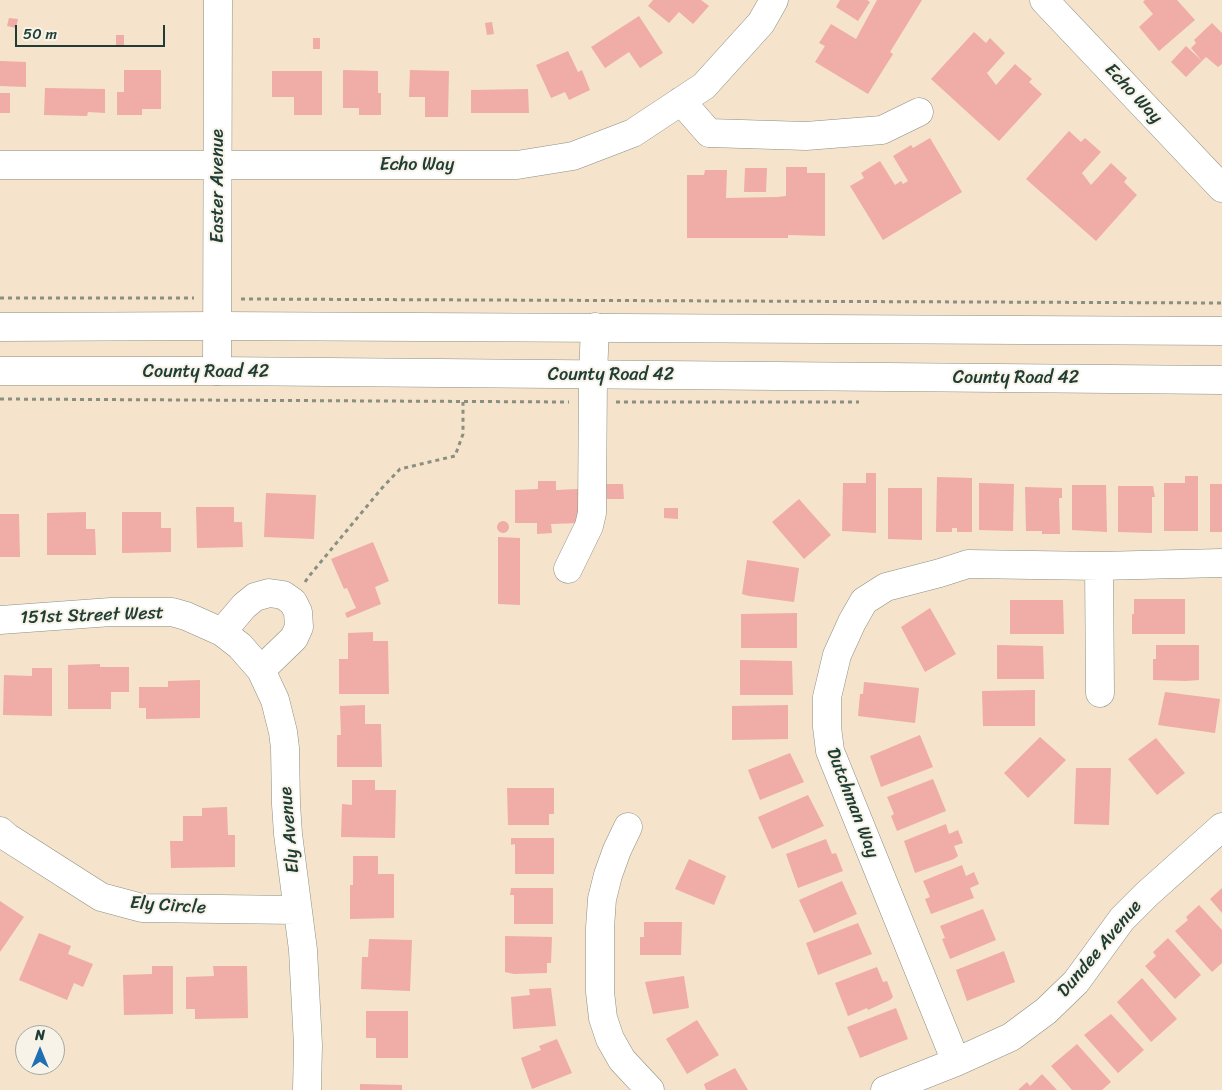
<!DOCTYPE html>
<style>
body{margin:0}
#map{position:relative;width:1222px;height:1090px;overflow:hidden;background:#f5e3cc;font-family:Sriracha,sans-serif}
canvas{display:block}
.north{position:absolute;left:15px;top:1025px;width:50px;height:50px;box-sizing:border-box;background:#f7f3e8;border:1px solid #a1aaa0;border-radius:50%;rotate:0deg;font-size:14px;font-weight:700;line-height:20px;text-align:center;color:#1f3d34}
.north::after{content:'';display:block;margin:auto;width:18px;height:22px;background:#1f6fb2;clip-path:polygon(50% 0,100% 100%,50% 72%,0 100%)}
.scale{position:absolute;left:15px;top:25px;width:150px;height:22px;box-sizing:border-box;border:2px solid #1f3d34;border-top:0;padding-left:6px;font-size:15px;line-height:18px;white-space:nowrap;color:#1f3d34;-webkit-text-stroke:4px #f7f3e8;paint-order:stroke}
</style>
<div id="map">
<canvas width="1222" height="1090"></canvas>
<div class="north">N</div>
<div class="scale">50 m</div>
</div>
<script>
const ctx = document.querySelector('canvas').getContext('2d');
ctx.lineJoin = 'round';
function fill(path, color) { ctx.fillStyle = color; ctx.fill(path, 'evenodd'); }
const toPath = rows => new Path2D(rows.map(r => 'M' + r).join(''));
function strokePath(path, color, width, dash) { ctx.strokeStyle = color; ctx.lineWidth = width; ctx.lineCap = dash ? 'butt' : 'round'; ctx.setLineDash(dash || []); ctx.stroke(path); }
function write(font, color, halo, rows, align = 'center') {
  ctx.font = font + ' Sriracha,sans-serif'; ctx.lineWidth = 4; ctx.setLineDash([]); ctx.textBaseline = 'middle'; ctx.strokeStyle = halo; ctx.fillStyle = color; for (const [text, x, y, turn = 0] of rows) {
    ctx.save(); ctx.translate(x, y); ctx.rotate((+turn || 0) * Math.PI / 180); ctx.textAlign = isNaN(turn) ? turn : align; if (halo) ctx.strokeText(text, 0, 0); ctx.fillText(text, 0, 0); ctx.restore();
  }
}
fill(toPath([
 [653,0,701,0,709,6,693,24,679,12,669,23,648,6],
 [840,0,867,0,870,2,858,21,836,7],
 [877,0,922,0,890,52,893,54,868,94,815,62,825,46,819,43,831,24,856,39],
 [1145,0,1177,0,1195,20,1159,51,1139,27,1153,14,1143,2],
 [639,16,663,53,640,68,629,52,605,68,591,47],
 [9,18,18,19,16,28,7,26],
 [492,22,494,34,487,35,485,23],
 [1212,23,1222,33,1222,64,1218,67,1206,57,1186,77,1171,62,1186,46,1202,61,1191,48,1196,43,1194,40],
 [974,32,986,43,990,38,1005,53,987,73,996,85,1015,64,1032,79,1029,82,1042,94,999,141,931,79],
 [116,35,124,35,124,46,116,46],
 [313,38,320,38,320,49,313,49],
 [568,51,578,72,582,70,590,90,569,100,565,92,551,98,536,65],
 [0,61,26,62,26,87,0,86],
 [124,70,161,70,161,109,142,109,142,115,117,115,117,92,124,92],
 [343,70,378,71,378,93,381,93,381,115,359,115,359,108,343,108],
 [410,70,449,71,448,117,425,117,425,97,409,97],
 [272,71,322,71,322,115,294,115,294,97,272,97],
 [45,88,105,89,105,113,88,112,87,116,44,115],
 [528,89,529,113,471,113,471,90],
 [0,93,10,93,10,113,0,113],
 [1069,131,1081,142,1085,138,1101,152,1082,173,1091,185,1111,163,1127,178,1124,182,1137,195,1096,241,1026,179],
 [930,138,962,192,883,240,850,186,864,178,861,173,880,161,895,185,901,181,903,184,908,181,893,156,911,145,913,148],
 [786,167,807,167,807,173,825,173,825,236,788,235,788,238,687,238,687,175,704,175,705,170,727,170,726,198,777,197,786,196],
 [745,168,767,168,766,192,744,192],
 [866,473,876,473,876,533,842,531,843,483,866,483],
 [1185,476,1198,476,1198,531,1164,531,1164,483,1185,483],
 [937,477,972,478,972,532,957,532,957,528,952,528,952,532,936,532],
 [538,481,556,481,556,490,578,489,579,523,551,524,552,533,537,534,537,523,515,523,515,490,538,489],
 [979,483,1014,484,1013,531,979,530],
 [606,484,623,484,624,499,607,499],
 [1210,484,1222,484,1222,532,1210,532],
 [1072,485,1106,485,1107,532,1072,530],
 [1118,486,1153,486,1155,497,1152,497,1152,533,1118,532],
 [1025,487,1062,488,1062,498,1059,498,1060,534,1042,534,1042,531,1026,531],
 [888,488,922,488,922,540,888,539],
 [266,493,316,495,314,539,264,537],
 [799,499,831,535,804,559,772,522],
 [196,507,234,507,234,522,242,522,243,547,197,548],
 [664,508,678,508,678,519,664,518],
 [86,512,86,529,95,529,96,555,47,555,47,513],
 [122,512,161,512,161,528,171,528,171,552,122,553],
 [0,514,19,514,20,557,0,557],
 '497 527a6 6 0 1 1 12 0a6 6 0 1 1-12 0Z',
 [498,537,520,538,520,605,498,604],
 [373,542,389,581,375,587,381,604,347,618,345,613,356,608,347,588,344,589,331,559],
 [747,560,799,568,794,602,749,596,742,594],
 [1134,599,1185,599,1185,634,1132,634,1132,614,1134,614],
 [1010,600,1063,600,1064,634,1010,634],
 [930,608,956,654,925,672,901,627],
 [797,613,797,648,741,648,741,614],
 [373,632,373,641,388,641,389,694,339,694,339,659,348,659,348,633],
 [997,645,1043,646,1044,679,997,679],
 [1156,645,1199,645,1199,680,1186,681,1153,680,1153,659,1156,659],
 [740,660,792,661,793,695,740,695],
 [100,664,100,667,129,667,129,692,111,692,111,709,68,709,68,665],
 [32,668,52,668,52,716,3,715,4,675,32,676],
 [200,680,200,718,146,719,146,708,139,708,139,687,168,687,168,681],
 [864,682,919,688,915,723,858,716,860,694,863,694],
 [1035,690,1035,726,983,726,982,691],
 [1165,692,1220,699,1215,733,1158,725],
 [365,705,365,724,381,724,382,767,337,767,337,735,341,735,340,706],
 [788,705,788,739,732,740,732,706],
 [920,735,933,767,881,787,870,756],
 [1040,737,1066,760,1028,798,1004,773],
 [1156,738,1185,773,1157,795,1128,759],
 [790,753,804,782,760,800,748,770],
 [1076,768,1111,768,1109,825,1074,824],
 [933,779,946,811,897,831,891,816,894,814,887,797],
 [352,780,375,780,375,790,396,790,395,838,341,837,342,804,352,805],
 [507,788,554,788,554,814,549,814,549,825,508,825],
 [808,795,824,826,772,849,758,817],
 [227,807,228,835,235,835,235,867,171,868,170,841,183,841,183,816,202,816,202,808],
 [946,824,949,834,958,830,963,843,954,846,958,856,954,859,915,873,904,841],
 [511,838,554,838,554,874,515,874,515,844,511,845],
 [826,839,832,854,836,853,843,871,798,888,786,854],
 [353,856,378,856,378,874,394,874,394,918,350,919,350,885,353,885],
 [689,859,726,876,714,905,675,889],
 [962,865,966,876,974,872,979,884,970,888,974,898,931,914,925,899,930,897,923,881],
 [842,881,857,914,814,933,799,900],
 [511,888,553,888,553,924,514,924,514,895,510,895],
 [1222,888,1222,913,1210,899],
 [0,901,24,917,0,952],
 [1199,905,1222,930,1222,963,1212,972,1175,931,1188,920,1186,917],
 [983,909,996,940,950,959,942,939,945,938,940,926],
 [644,922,682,922,681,955,640,955,640,937,644,937],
 [858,923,872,954,818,975,806,943],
 [39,933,71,946,68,954,93,964,83,987,74,983,67,1000,19,980],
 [505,936,552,937,551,963,547,963,547,973,514,974,505,972],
 [1168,938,1201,975,1175,999,1145,966,1156,956,1153,952],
 [369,939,412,940,410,991,361,989,362,957,368,957],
 [1004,951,1015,982,967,1001,956,970],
 [152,966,173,966,173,1014,124,1015,123,975,152,974],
 [213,966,247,966,248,1018,195,1019,195,1009,186,1009,186,977,214,976],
 [877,967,883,982,887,981,893,997,890,1000,868,1010,867,1008,848,1016,835,983],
 [684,976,689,1008,653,1014,645,982],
 [1142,978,1177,1019,1151,1042,1117,1002],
 [551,988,556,1026,513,1029,511,997,530,995,529,989],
 [896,1008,908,1039,860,1058,847,1027],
 [366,1011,408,1011,408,1058,376,1058,376,1038,366,1038],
 [1111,1014,1144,1050,1118,1073,1084,1035],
 [697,1020,719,1055,687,1074,666,1039],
 [557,1039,572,1073,532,1089,521,1058,541,1050,539,1046],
 [1077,1044,1111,1082,1102,1090,1072,1090,1051,1066],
 [735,1068,748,1090,706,1090,704,1084],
 [1042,1074,1057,1090,1018,1090,1027,1082,1030,1086],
 [360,1084,402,1085,402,1090,360,1090]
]), '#f0aca7');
const minor = toPath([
 [1044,0,1222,188],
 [681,101,709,133,806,136,882,130,919,112],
 [0,165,517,165,573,156,633,133,704,86,761,23,774,0],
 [217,371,218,0],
 [1099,566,1100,693],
 [568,569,589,526,592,513,593,375,595,327],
 [0,620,111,612,172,612,186,616,222,632,240,646,261,670,275,700,283,732,285,748,286,804,288,834,303,950,308,1045,307,1090],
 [222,632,244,606,255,597,269,593,283,595,293,602,298,612,299,627,294,638,261,670],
 [628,827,617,850,608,875,602,899,600,928,600,992,603,1018,610,1039,622,1060,650,1090],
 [0,831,7,837,101,897,142,908,297,910],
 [956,1062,830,751,827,727,827,697,837,655,852,622,864,601,886,587,940,573,968,564,1099,566,1222,563],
 [885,1090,956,1062,1011,1037,1046,1011,1076,982,1122,919,1147,894,1222,827]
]);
const highway = toPath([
 [0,327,218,326,1222,331],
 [0,371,217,371,1222,380]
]);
strokePath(minor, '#8a9080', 29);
strokePath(highway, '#8a9080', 29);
strokePath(toPath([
 [0,298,194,298],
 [241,299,1222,303],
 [0,399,569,402],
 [616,402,859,402],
 [305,582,310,575,382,488,400,469,455,456,463,434,463,402]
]), '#8a9080', 3, [4, 4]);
strokePath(minor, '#fff', 28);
strokePath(highway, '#fff', 28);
write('18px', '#1f3d34', '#f7f3e8', [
 ["Echo Way",1133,94,47],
 ["Echo Way",417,165],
 ["Easter Avenue",218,186,-90],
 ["County Road 42",206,372],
 ["County Road 42",611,375],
 ["County Road 42",1016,378],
 ["151st Street West",92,616,-2],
 ["Dutchman Way",852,803,69],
 ["Ely Avenue",290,830,-95],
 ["Ely Circle",168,906,4],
 ["Dundee Avenue",1100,949,-50]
]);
</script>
